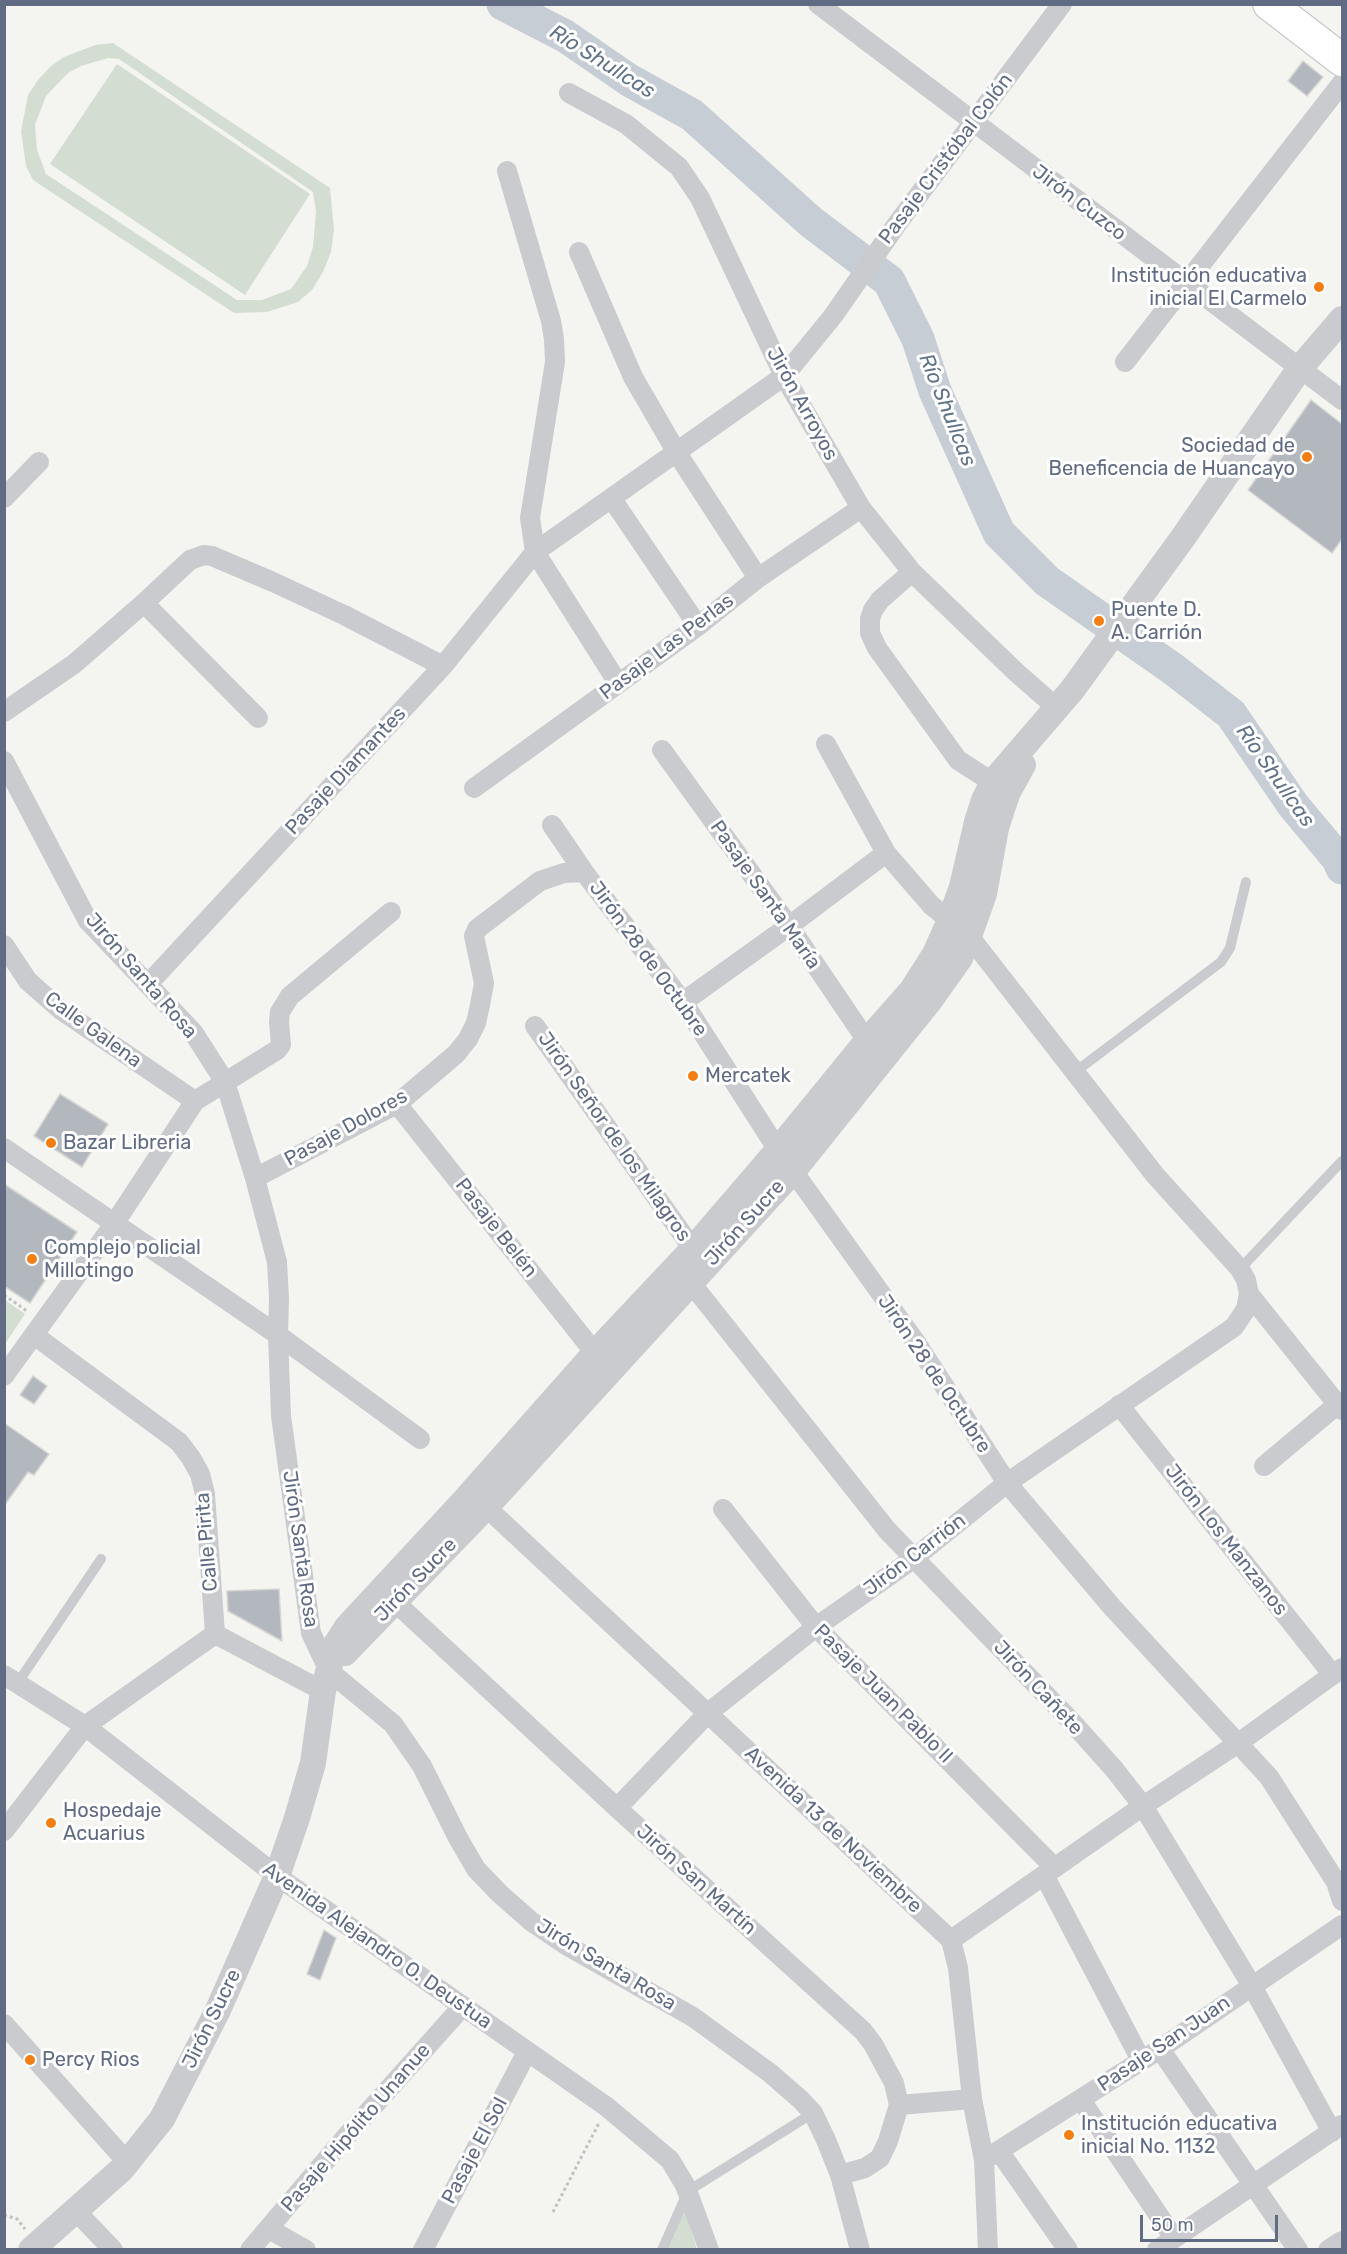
<!DOCTYPE html>
<meta charset="utf-8">
<style>
body{margin:0}
#map{position:relative;width:1347px;height:2254px;overflow:hidden;background:#f4f5f0;font-family:Rubik,sans-serif}
canvas{display:block}
.frame{position:absolute;inset:0;border:6px solid #616c84;pointer-events:none}
.scale{position:absolute;left:1140px;top:2215px;width:138px;height:27px;box-sizing:border-box;border:3px solid #616c84;border-top:0;padding-left:8px;font-size:18px;line-height:21px;white-space:nowrap;color:#616c84;-webkit-text-stroke:4px #fff;paint-order:stroke}
</style>
<div id="map">
<canvas width="1347" height="2254"></canvas>
<div class="frame"></div>
<div class="scale">50 m</div>
</div>
<script>
const ctx = document.querySelector('canvas').getContext('2d');
ctx.lineJoin = 'round';
function fill(path, color) { ctx.fillStyle = color; ctx.fill(path, 'evenodd'); }
const toPath = rows => new Path2D(rows.map(r => 'M' + r).join(''));
function strokePath(path, color, width, dash) { ctx.strokeStyle = color; ctx.lineWidth = width; ctx.lineCap = dash ? 'butt' : 'round'; ctx.setLineDash(dash || []); ctx.stroke(path); }
function write(font, color, halo, rows, align = 'center') {
  ctx.font = font + ' Rubik,sans-serif'; ctx.lineWidth = 6; ctx.setLineDash([]); ctx.textBaseline = 'middle'; ctx.strokeStyle = halo; ctx.fillStyle = color; for (const [text, x, y, turn = 0] of rows) {
    ctx.save(); ctx.translate(x, y); ctx.rotate((+turn || 0) * Math.PI / 180); ctx.textAlign = isNaN(turn) ? turn : align; if (halo) ctx.strokeText(text, 0, 0); ctx.fillText(text, 0, 0); ctx.restore();
  }
}
fill(toPath([
 [113,43,330,188,334,230,331,252,323,272,312,290,298,302,267,312,234,313,33,180,26,166,21,131,28,95,38,80,51,66,64,57,95,45],
 [108,58,119,59,313,192,316,212,313,247,307,266,291,289,262,300,237,300,46,174,37,150,35,125,46,96,68,73,81,66],
 [117,64,310,194,245,295,50,164],
 [5,1300,25,1314,5,1344],
 [684,2208,697,2249,662,2250]
]), '#d3ddd1');
strokePath(toPath([
 [503,4,565,36,629,80,692,115,811,222,889,281,918,339,935,391,999,533,1047,581,1173,669,1231,714,1293,805,1338,859,1342,868]
]), '#c6cdd4', 33);
const building = toPath([
 [1303,61,1323,77,1307,96,1288,81,1303,61],
 [1311,400,1342,424,1342,539,1332,553,1248,490,1311,400],
 [60,1094,108,1124,82,1167,34,1136,60,1094],
 [4,1184,77,1232,30,1303,4,1286,4,1184],
 [33,1376,47,1386,34,1404,20,1395,33,1376],
 [4,1423,49,1454,34,1475,28,1472,4,1506,4,1423],
 [279,1589,282,1641,228,1611,227,1591,279,1589],
 [324,1930,336,1938,320,1980,307,1974,324,1930]
]);
fill(building, '#b3b7be');
strokePath(building, '#d5d6d3', 1.5);
const primary = toPath([
 [1269,4,1342,60]
]);
strokePath(primary, '#bbbdc2', 34);
strokePath(toPath([
 [4,1295,27,1311],
 [553,2212,599,2123],
 [4,2215,17,2219,25,2229]
]), '#c0c1c3', 3, [3, 3]);
strokePath(toPath([
 [1075,1072,1221,962,1230,948,1246,882],
 [1240,1269,1342,1161],
 [17,1684,101,1559],
 [662,2250,688,2191,813,2113]
]), '#c9cbcf', 10);
strokePath(toPath([
 [818,4,1342,400],
 [569,93,626,124,679,167,700,198,784,376,861,508,912,572,1017,673,1057,708],
 [507,171,551,321,554,339,555,362,530,518,535,552,618,683],
 [579,252,633,377,677,453,758,578],
 [1125,362,1342,83],
 [4,498,39,462],
 [612,499,698,626],
 [912,572,880,600,873,610,870,619,870,633,877,648,958,760,1003,789],
 [144,603,258,718],
 [4,712,74,664,144,603,190,560,204,555,212,556,273,582,344,615,443,666],
 [662,750,789,926,867,1041],
 [4,761,88,921,193,1032,225,1082,255,1178,277,1262,279,1298,278,1335,281,1416,311,1633,329,1671,393,1724,422,1766,458,1838,476,1869,500,1894,532,1922,566,1945,693,2017,770,2073,801,2100,813,2113,826,2140,840,2175,860,2250],
 [474,788,698,626,758,578,861,508],
 [552,825,584,872,683,1002,778,1150,915,1341,1007,1483,1112,1607,1269,1777,1336,1882,1342,1901],
 [4,945,28,981,61,1010,195,1101],
 [149,983,443,666,535,552,784,376,833,316,897,224,1062,4],
 [683,1002,789,926,886,853],
 [535,1026,693,1249],
 [397,1104,595,1353],
 [4,1148,278,1335,420,1439],
 [255,1178,397,1104,456,1054,468,1039,476,1023,480,1005,484,983,474,936,477,929,540,881,564,873,584,872],
 [691,1283,887,1530,1071,1721,1114,1769,1143,1806,1252,1986,1332,2132],
 [1249,1294,1342,1410],
 [34,1335,179,1442,191,1458,200,1474,205,1494,215,1634,323,1691],
 [4,1376,114,1224,195,1101,277,1050,281,1045,279,1022,280,1012,290,996,391,912],
 [1119,1405,1333,1675],
 [1264,1466,1338,1404],
 [486,1507,951,1940,958,1968,972,2099,984,2160,988,2250],
 [723,1509,816,1627,1055,1868],
 [396,1603,617,1808,863,2031,873,2044,894,2083,899,2105,888,2141,880,2158,865,2168,840,2175],
 [4,1675,85,1726,277,1876,607,2107,670,2160,685,2185,709,2250],
 [617,1808,708,1713,816,1627,913,1559,1007,1483,1234,1327,1246,1309,1249,1294,1246,1280,1240,1269,1155,1175,969,936,931,905,886,853,826,744],
 [4,1831,85,1726,215,1634],
 [1044,1875,1141,2060],
 [951,1940,1143,1806,1237,1744,1342,1668],
 [4,2024,128,2163],
 [1160,2049,1298,2250],
 [1081,2100,1174,2238],
 [899,2105,972,2099],
 [999,2151,1068,2250],
 [984,2160,1160,2049,1342,1925],
 [75,2210,113,2250],
 [269,2229,306,2250],
 [250,2250,344,2139,462,2007],
 [423,2250,527,2052],
 [1157,2250,1341,2125],
 [1328,2250,1342,2241]
]), '#c9cbcf', 20);
strokePath(toPath([
 [345,1653,486,1507,793,1171,931,999,960,958,969,936,984,894,996,828,1002,809,1008,792,1023,765],
 [31,2250,122,2169,162,2119,218,2010,277,1876,297,1818,313,1763,323,1691,335,1646,347,1627,463,1502,595,1353,693,1249,778,1150,867,1041,912,990,935,954,950,920,962,887,977,822,984,800,993,782,1072,690,1182,539,1300,368,1342,319]
]), '#c9cbcf', 26);
strokePath(primary, '#fff', 32);
for (const [x, y, r, color] of [
 [1319,287,6,"#f27e14"],
 [1307,457,6,"#f27e14"],
 [1099,621,6,"#f27e14"],
 [693,1076,6,"#f27e14"],
 [51,1143,6,"#f27e14"],
 [32,1259,6,"#f27e14"],
 [51,1823,6,"#f27e14"],
 [30,2060,6,"#f27e14"],
 [1069,2135,6,"#f27e14"]
]) { const dot = new Path2D(); dot.arc(x, y, r, 0, 2 * Math.PI); ctx.fillStyle = color; ctx.fill(dot); strokePath(dot, '#fff', 2); }
write('20px', '#616c84', '#fff', [
 ["Pasaje Cristóbal Colón",946,159,-53],
 ["Jirón Cuzco",1079,203,37],
 ["Jirón Arroyos",802,404,61],
 ["Pasaje Las Perlas",667,647,-37],
 ["Pasaje Diamantes",346,771,-47],
 ["Pasaje Santa María",765,895,55],
 ["Jirón 28 de Octubre",648,959,54],
 ["Jirón Santa Rosa",141,976,49],
 ["Calle Galena",93,1030,36],
 ["Pasaje Dolores",346,1128,-29],
 ["Jirón Señor de los Milagros",614,1137,55],
 ["Jirón Sucre",745,1223,-48],
 ["Pasaje Belén",496,1228,52],
 ["Jirón 28 de Octubre",934,1374,56],
 ["Jirón Los Manzanos",1226,1540,52],
 ["Calle Pirita",207,1542,-95],
 ["Jirón Santa Rosa",300,1549,82],
 ["Jirón Carrión",915,1555,-37],
 ["Jirón Sucre",416,1580,-46],
 ["Jirón Cañete",1038,1688,47],
 ["Pasaje Juan Pablo II",883,1694,45],
 ["Avenida 13 de Noviembre",833,1830,43],
 ["Jirón San Martín",696,1880,42],
 ["Avenida Alejandro O. Deustua",377,1946,35],
 ["Jirón Santa Rosa",606,1965,31],
 ["Jirón Sucre",212,2019,-64],
 ["Pasaje San Juan",1164,2044,-34],
 ["Pasaje Hipólito Unanue",356,2128,-49],
 ["Pasaje El Sol",475,2151,-62]
]);
write('20px', '#616c84', '#fff', [
 ["Institución educativa",1307,276,"right"],
 ["inicial El Carmelo",1307,299,"right"],
 ["Sociedad de",1295,446,"right"],
 ["Beneficencia de Huancayo",1295,469,"right"],
 ["Puente D.",1111,610],
 ["A. Carrión",1111,633],
 ["Mercatek",705,1076],
 ["Bazar Libreria",63,1143],
 ["Complejo policial",44,1248],
 ["Millotingo",44,1271],
 ["Hospedaje",63,1811],
 ["Acuarius",63,1834],
 ["Percy Rios",42,2060],
 ["Institución educativa",1081,2124],
 ["inicial No. 1132",1081,2147]
], 'left');
write('italic 21px', '#627489', '#fff', [
 ["Río Shullcas",602,62,32],
 ["Río Shullcas",947,410,68],
 ["Río Shullcas",1275,776,55]
]);
</script>
